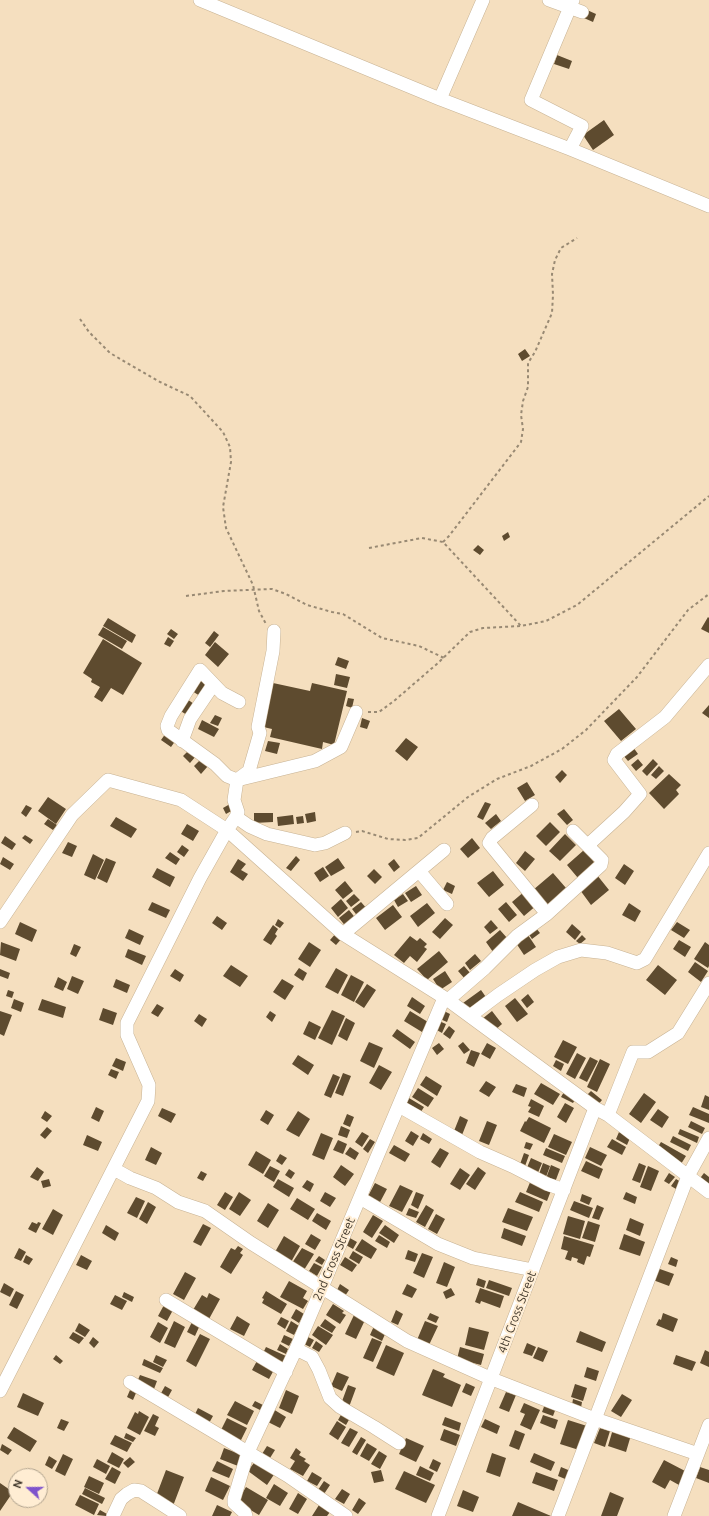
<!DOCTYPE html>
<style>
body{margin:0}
#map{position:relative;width:709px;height:1516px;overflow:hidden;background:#f5dfbf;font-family:Ubuntu,sans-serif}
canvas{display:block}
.north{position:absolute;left:8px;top:1468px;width:40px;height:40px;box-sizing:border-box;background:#ffedd3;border:1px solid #b2a48f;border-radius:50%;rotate:291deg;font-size:11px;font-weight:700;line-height:16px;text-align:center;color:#3f362a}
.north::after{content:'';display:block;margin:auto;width:14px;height:18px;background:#7e53cc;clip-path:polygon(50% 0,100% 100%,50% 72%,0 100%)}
</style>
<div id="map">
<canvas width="709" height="1516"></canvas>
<div class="north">N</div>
</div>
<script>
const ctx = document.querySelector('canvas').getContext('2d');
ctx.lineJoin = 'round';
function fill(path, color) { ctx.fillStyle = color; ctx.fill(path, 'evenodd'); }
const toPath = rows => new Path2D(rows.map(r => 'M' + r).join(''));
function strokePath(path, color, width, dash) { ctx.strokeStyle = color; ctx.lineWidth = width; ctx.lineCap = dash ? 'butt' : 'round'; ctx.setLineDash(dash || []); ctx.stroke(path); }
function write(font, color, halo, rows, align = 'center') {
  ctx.font = font + ' Ubuntu,sans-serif'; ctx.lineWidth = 4; ctx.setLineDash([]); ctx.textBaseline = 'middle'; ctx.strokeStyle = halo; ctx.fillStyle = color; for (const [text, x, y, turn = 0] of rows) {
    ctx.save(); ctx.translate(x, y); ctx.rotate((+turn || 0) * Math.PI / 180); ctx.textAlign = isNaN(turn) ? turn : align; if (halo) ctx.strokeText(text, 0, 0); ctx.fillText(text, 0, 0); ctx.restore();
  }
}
fill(toPath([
 [587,10,596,14,593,22,584,18],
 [557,55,572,61,569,69,554,64],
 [604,120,614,135,593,150,583,135],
 [525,349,530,356,522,361,518,354],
 [508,532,510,537,504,541,502,536],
 [478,545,484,550,480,555,473,550],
 [708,617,709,618,709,633,701,629],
 [108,618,136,635,132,643,103,626],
 [103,627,127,641,122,649,98,635],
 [171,629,178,634,174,639,167,634],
 [214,631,219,635,210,647,205,643],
 [168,637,174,641,170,647,164,644],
 [103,639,142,663,123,695,111,688,102,702,94,697,100,687,91,682,92,679,83,673],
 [215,642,229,654,218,667,205,655],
 [338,657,349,661,346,669,335,665],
 [336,674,350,677,347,688,334,685],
 [199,680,207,684,200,696,192,691],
 [273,683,310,691,312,683,347,691,334,745,323,742,322,749,270,737,272,729,259,726],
 [348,698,354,699,352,708,346,706],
 [187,699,194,704,187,715,179,710],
 [709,705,709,718,702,713],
 [619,709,636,729,621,741,604,721],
 [215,715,222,718,218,726,210,723],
 [362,718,370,721,367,729,360,727],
 [202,720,219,729,214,737,198,729],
 [166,733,176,740,171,747,161,740],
 [406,738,418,747,407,761,395,751],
 [268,741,280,743,277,754,265,751],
 [633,747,638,754,628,761,623,755],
 [189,750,196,756,190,763,183,756],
 [201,759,208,766,201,774,194,766],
 [638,759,643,765,636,771,631,765],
 [653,759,658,764,647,776,642,771],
 [659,766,664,771,656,779,651,775],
 [562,770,567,775,560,783,555,777],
 [669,774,681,785,676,790,679,794,664,809,649,793],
 [527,782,535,795,525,801,517,788],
 [48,797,66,809,56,824,38,811],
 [485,802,491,804,483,820,477,817],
 [230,804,233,810,226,814,223,808],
 [26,805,32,808,26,817,21,813],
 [564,809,573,820,567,825,557,814],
 [315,812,316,821,307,823,305,814],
 [254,813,273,813,273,822,254,823],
 [496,814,501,821,491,829,485,823],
 [293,815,294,824,278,826,277,817],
 [303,816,304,823,297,824,296,817],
 [116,817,137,829,131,838,110,826],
 [48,819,57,825,53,830,44,824],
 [550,822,560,832,546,846,536,836],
 [187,824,199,831,193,841,181,834],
 [565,834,576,845,560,861,549,851],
 [25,835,33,840,30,844,22,838],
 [5,836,16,844,12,850,1,843],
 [472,838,480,848,468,858,460,849],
 [68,842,77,846,72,857,62,853],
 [182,845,189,850,184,857,177,852],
 [584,850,595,863,578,878,567,865],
 [525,851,535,859,525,871,516,863],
 [170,852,180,859,176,865,165,858],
 [93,854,104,860,95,880,84,875],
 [296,856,300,860,291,871,286,868],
 [3,857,14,864,10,870,0,864],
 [106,858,116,862,107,883,97,878],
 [338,858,345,868,331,876,325,867],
 [238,859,246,864,241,870,248,874,243,881,230,872],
 [394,859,400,867,394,872,388,864],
 [624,864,634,871,625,885,615,878],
 [323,867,329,876,320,882,314,873],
 [157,868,175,877,170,887,152,877],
 [374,869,382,877,375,884,367,876],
 [493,871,504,885,489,897,477,883],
 [553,873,566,888,547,905,533,890],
 [597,875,609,890,591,905,580,890],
 [345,881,353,891,343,899,335,890],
 [447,882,455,886,452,894,443,890],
 [416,886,422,895,411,902,405,893],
 [525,891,537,905,524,916,512,902],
 [354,894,360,900,351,907,346,901],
 [403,894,408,901,398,907,394,900],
 [341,899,348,908,338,917,331,908],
 [152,902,170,910,166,918,148,910],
 [361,902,368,910,359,918,352,909],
 [506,902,517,915,509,922,498,909],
 [427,903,435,913,418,927,410,916],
 [629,903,641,911,635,922,622,915],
 [393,905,402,917,385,930,376,918],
 [349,910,357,920,347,928,339,918],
 [217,916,227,923,222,930,212,923],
 [445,918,453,925,440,939,432,932],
 [278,919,284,923,280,928,275,925],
 [491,920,498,928,490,934,484,927],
 [20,922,37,930,32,942,15,934],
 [677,922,690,930,684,938,671,930],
 [572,924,581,932,575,940,566,932],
 [273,925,278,929,275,934,277,936,271,945,263,940],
 [536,928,540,933,532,939,528,933],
 [129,929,144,936,140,945,125,938],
 [500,930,508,939,493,952,486,942],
 [337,932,343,937,336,945,330,940],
 [528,935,536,947,524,955,516,943],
 [582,935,586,939,580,944,576,941],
 [410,936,417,941,420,938,427,944,424,947,427,949,417,962,410,956,404,963,394,955],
 [679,940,691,947,685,957,673,949],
 [1,942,20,949,16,961,0,955],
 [309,942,321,950,310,967,298,959],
 [705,942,709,945,709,966,708,968,694,959],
 [74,944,81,947,76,957,70,954],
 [128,949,146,956,142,965,125,957],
 [439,951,448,962,427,980,417,969],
 [475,954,481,961,470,970,465,963],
 [695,962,708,971,701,982,688,972],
 [231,965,248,976,240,987,223,976],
 [658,965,677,980,665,995,646,980],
 [464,966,471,974,465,979,458,971],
 [299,968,307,973,303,981,294,975],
 [336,968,348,975,338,994,325,987],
 [0,969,10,973,8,979,0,976],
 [175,969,184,975,180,982,170,976],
 [445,971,452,982,440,990,433,979],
 [351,975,364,982,354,1002,341,995],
 [72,976,84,981,78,994,67,989],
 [58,977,67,982,63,991,54,987],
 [116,979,130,985,127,993,113,987],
 [282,979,294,986,285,1000,273,992],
 [367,984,376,990,364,1008,355,1002],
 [8,990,14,992,12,998,6,996],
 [481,990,488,1000,470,1013,463,1003],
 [528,994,534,1002,527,1008,521,1000],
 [412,997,425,1006,420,1014,407,1006],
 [515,998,528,1014,517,1022,505,1006],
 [14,999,24,1003,21,1012,11,1008],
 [42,999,66,1007,63,1018,38,1010],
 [157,1004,164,1008,158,1017,151,1013],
 [103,1008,117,1013,113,1025,99,1020],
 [332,1010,345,1016,332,1045,318,1038],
 [0,1011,12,1015,4,1036,0,1034],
 [270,1011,276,1015,272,1022,266,1017],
 [410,1011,428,1022,422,1032,404,1021],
 [444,1011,450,1014,447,1022,440,1019],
 [492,1011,502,1024,493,1032,482,1019],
 [199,1014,207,1019,202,1027,194,1021],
 [346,1018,355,1023,347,1041,338,1036],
 [309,1021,321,1027,315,1040,303,1034],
 [439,1021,446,1024,442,1033,435,1029],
 [449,1026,455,1031,450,1039,443,1034],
 [397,1029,415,1042,410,1049,392,1036],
 [563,1040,577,1047,568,1064,554,1057],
 [369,1042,383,1048,374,1068,360,1061],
 [463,1042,470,1050,464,1054,458,1046],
 [439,1043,444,1049,437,1055,432,1048],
 [487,1043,496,1048,490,1059,481,1054],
 [471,1050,480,1053,474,1067,466,1063],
 [577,1053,586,1058,575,1079,566,1074],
 [298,1055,314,1065,308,1075,292,1064],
 [590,1057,598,1061,587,1082,579,1078],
 [116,1058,126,1062,123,1071,112,1066],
 [600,1059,610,1064,597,1092,587,1087],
 [556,1060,564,1064,561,1071,553,1066],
 [379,1065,392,1072,381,1090,369,1083],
 [111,1069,119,1072,116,1079,108,1075],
 [343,1073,351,1076,343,1096,335,1093],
 [333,1074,340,1077,331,1098,324,1095],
 [426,1076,442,1086,437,1096,420,1085],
 [486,1081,496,1087,489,1097,479,1091],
 [541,1083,560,1094,553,1105,534,1094],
 [516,1084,527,1088,524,1097,512,1092],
 [418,1088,434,1098,428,1107,412,1097],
 [591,1091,602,1100,598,1105,587,1095],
 [564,1092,576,1098,573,1103,561,1097],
 [644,1093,656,1102,641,1123,629,1114],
 [705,1095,709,1097,709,1110,701,1107],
 [409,1098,424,1107,419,1115,405,1106],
 [531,1099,544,1106,539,1117,528,1112,531,1107,528,1106],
 [565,1103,574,1108,566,1123,557,1117],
 [96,1107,104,1111,99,1122,91,1118],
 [693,1107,709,1114,709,1123,689,1115],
 [162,1108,176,1114,171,1123,158,1116],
 [658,1109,669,1117,662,1128,650,1120],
 [266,1110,274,1115,268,1125,260,1120],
 [45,1111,52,1116,47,1122,41,1118],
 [298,1111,310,1119,299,1137,286,1130],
 [347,1114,354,1117,350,1127,343,1124],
 [460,1116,468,1120,462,1135,454,1131],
 [529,1117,551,1128,544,1143,520,1131,525,1121,526,1122],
 [487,1121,497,1125,489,1145,479,1141],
 [691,1121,705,1128,702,1134,688,1127],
 [341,1126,350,1130,347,1138,338,1135],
 [47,1127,52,1131,45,1139,40,1135],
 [680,1129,699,1137,697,1143,678,1134],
 [411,1131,419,1136,413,1146,405,1141],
 [362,1132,369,1136,362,1147,355,1142],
 [619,1132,630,1138,627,1145,616,1139],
 [321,1133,333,1138,324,1160,312,1155],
 [423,1133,432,1139,429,1144,420,1139],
 [554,1134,572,1142,566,1155,548,1147],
 [87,1135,102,1142,98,1151,83,1145],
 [673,1136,691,1145,688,1151,670,1142],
 [370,1139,375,1142,368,1153,363,1149],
 [612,1139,626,1147,622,1155,607,1147],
 [338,1140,347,1144,343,1154,333,1150],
 [526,1142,533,1144,530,1150,524,1148],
 [661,1142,686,1156,681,1164,656,1150],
 [394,1145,410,1154,405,1162,389,1153],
 [151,1147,162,1153,156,1165,145,1160],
 [350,1147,359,1153,355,1160,345,1154],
 [590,1147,607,1155,601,1166,585,1158],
 [440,1148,449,1153,440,1168,431,1162],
 [546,1148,565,1156,562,1163,543,1155],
 [256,1151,271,1160,263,1174,248,1165],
 [524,1153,529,1155,524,1169,519,1167],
 [280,1154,287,1158,282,1165,276,1161],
 [531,1158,542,1163,537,1175,526,1170],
 [586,1161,603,1169,599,1179,581,1171],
 [543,1163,550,1166,546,1177,539,1174],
 [639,1163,646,1166,640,1183,632,1180],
 [341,1165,354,1174,345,1186,333,1177],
 [551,1165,560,1169,554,1185,545,1181],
 [270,1166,280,1171,274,1182,264,1176],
 [648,1166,659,1171,651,1191,640,1187],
 [37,1167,44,1172,38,1181,30,1177],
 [478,1167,486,1173,475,1190,466,1184],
 [460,1168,470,1175,460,1190,450,1184],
 [289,1169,295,1173,291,1179,285,1175],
 [201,1171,207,1174,203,1181,197,1178],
 [669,1173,675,1177,669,1184,664,1181],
 [704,1173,709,1177,709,1189,698,1181],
 [49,1179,51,1186,43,1188,41,1181],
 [278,1179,294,1188,289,1197,273,1187],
 [676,1179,681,1182,676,1189,671,1186],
 [307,1180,314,1184,310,1192,302,1187],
 [531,1180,552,1188,547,1201,526,1192],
 [375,1183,387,1189,379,1204,367,1198],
 [400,1185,413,1191,402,1212,389,1206],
 [225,1192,233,1197,225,1210,217,1205],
 [239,1192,251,1200,240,1216,229,1209],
 [325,1192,336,1198,330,1207,320,1201],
 [416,1192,424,1195,418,1209,411,1205],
 [520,1192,543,1202,539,1212,515,1202],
 [626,1192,637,1197,635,1204,623,1199],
 [582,1194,592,1198,589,1205,580,1201],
 [136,1197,145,1201,137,1218,127,1213],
 [297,1198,315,1209,308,1220,290,1209],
 [574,1201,593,1208,589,1218,570,1210],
 [148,1202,156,1207,147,1224,139,1219],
 [268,1203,279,1210,268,1228,257,1221],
 [426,1205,434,1210,425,1227,416,1222],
 [597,1205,604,1208,599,1220,592,1218],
 [409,1208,419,1212,416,1218,406,1215],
 [508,1208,533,1217,527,1231,502,1222],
 [53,1209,63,1215,53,1235,42,1229],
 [317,1213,331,1221,326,1230,312,1221],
 [436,1214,445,1219,437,1234,428,1229],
 [373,1215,383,1221,372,1238,363,1232],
 [568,1216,585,1221,580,1239,563,1234],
 [630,1218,644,1224,640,1236,626,1230],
 [588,1221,600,1225,595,1242,582,1238],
 [32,1222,37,1224,38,1222,41,1223,36,1233,28,1229],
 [203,1224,211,1228,201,1246,193,1242],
 [106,1225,119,1233,115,1241,102,1233],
 [385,1225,399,1235,394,1243,379,1233],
 [504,1228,526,1236,522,1246,501,1238],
 [311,1234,321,1240,315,1250,305,1244],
 [624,1234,645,1242,640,1256,619,1249],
 [379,1235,390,1242,387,1248,375,1241],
 [284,1236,300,1246,291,1262,275,1252],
 [564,1236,594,1245,590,1257,587,1256,584,1265,577,1262,578,1259,572,1257,571,1261,565,1259,568,1251,561,1249],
 [348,1237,357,1242,353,1249,344,1244],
 [362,1239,377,1249,371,1259,355,1250],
 [238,1246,243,1249,240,1253,243,1255,231,1274,220,1267,231,1248,235,1250],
 [19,1248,26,1252,21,1261,14,1258],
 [302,1248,314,1254,304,1270,292,1263],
 [408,1250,418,1254,415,1262,405,1259],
 [353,1251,363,1257,359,1264,349,1258],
 [422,1253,433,1257,424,1278,413,1273],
 [26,1255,33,1259,29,1265,23,1262],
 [81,1255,92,1261,87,1270,76,1265],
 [319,1256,325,1260,322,1265,315,1261],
 [345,1257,357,1265,352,1272,340,1265],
 [671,1257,678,1260,676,1267,668,1264],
 [444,1262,455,1267,447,1287,436,1283],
 [314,1263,322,1267,317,1276,309,1271],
 [657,1268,674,1274,669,1286,653,1280],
 [185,1272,196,1278,184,1300,173,1294],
 [478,1278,486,1281,484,1288,476,1285],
 [489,1280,512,1288,509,1296,486,1288],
 [289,1281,307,1291,303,1298,308,1301,303,1309,280,1297],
 [4,1283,14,1289,10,1297,0,1292],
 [340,1284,349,1290,345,1296,337,1290],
 [407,1284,417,1289,412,1298,402,1294],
 [451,1288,455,1295,446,1299,443,1292],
 [480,1288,504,1296,500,1308,481,1301,480,1304,475,1302],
 [16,1291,24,1295,17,1309,9,1305],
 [266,1291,287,1304,281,1314,262,1303,264,1299,262,1298],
 [124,1292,134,1297,132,1302,122,1297],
 [209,1293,220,1299,209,1319,193,1310,202,1295,207,1298],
 [115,1295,127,1301,122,1310,110,1304],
 [333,1304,344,1311,342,1313,346,1315,340,1324,326,1315],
 [164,1305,173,1310,167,1321,158,1316],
 [296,1309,304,1314,299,1323,291,1318],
 [396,1310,403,1314,398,1325,391,1322],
 [430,1313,439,1317,436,1323,427,1319],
 [663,1313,678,1319,673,1332,656,1325,659,1319,661,1320],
 [354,1315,365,1320,356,1339,345,1334],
 [237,1316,250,1324,244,1336,230,1329],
 [281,1317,289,1321,285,1329,277,1324],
 [325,1319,336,1327,332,1333,320,1326],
 [174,1321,185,1327,175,1348,164,1343],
 [291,1321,299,1326,294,1335,286,1331],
 [425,1321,438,1326,429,1345,417,1340],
 [158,1322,168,1328,160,1343,150,1337],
 [192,1322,200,1325,195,1336,187,1332],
 [79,1323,90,1330,85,1337,75,1331],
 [318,1326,333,1335,326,1345,312,1335],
 [374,1326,386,1332,382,1341,370,1335],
 [469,1327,489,1332,484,1350,465,1345],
 [580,1331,606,1342,602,1352,576,1342],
 [73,1332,84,1338,79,1344,69,1338],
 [200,1334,210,1339,196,1367,186,1361],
 [284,1335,293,1339,289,1346,281,1342],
 [93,1337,99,1342,94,1348,89,1343],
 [308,1337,314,1340,310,1347,304,1344],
 [372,1338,382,1342,373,1362,363,1358],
 [316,1341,323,1346,319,1352,312,1348],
 [527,1343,536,1347,532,1356,523,1353],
 [280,1344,288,1349,286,1354,277,1350],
 [386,1345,404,1353,394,1376,376,1368],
 [266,1347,286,1356,281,1366,263,1353],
 [460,1347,484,1354,481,1365,457,1359],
 [538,1347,548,1351,543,1362,533,1358],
 [705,1350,709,1352,709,1367,700,1363],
 [56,1355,63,1361,60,1364,53,1359],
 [156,1355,167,1360,163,1367,153,1362],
 [676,1355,696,1362,692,1371,673,1364],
 [144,1359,163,1368,160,1373,142,1365],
 [258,1359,275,1368,269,1379,252,1370],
 [587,1367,599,1371,596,1381,584,1377],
 [433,1369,445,1374,443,1377,461,1385,452,1407,422,1395],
 [337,1372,349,1377,342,1391,331,1386],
 [140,1375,157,1381,154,1389,137,1382],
 [466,1383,475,1387,471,1396,462,1392],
 [575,1384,587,1388,583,1401,571,1397],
 [348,1385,356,1388,349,1407,341,1404],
 [165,1386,172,1390,167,1399,160,1395],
 [130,1390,136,1393,133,1400,127,1397],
 [286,1390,299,1396,292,1414,279,1408],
 [506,1392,516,1395,509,1412,499,1408],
 [23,1393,44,1403,38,1416,17,1407],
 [622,1394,632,1400,621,1417,611,1411],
 [573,1399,582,1402,581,1408,572,1405],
 [235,1401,254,1411,247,1425,227,1415],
 [255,1401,265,1406,262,1411,252,1406],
 [524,1403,540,1410,531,1430,520,1425,525,1414,520,1412],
 [545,1404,556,1408,553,1416,542,1412],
 [198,1408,213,1416,208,1425,193,1418],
 [273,1409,286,1417,280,1428,266,1421],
 [139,1411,149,1417,140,1435,127,1428,135,1412,138,1414],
 [342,1413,350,1418,346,1425,338,1420],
 [153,1414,159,1417,155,1426,159,1428,155,1436,144,1431],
 [543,1415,558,1420,555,1429,540,1423],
 [445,1417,461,1423,459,1431,442,1425],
 [227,1418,247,1428,240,1442,219,1434],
 [61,1419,69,1422,64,1431,57,1428],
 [485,1419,500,1426,497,1434,481,1427],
 [568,1420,587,1426,579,1450,560,1444],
 [337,1421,346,1427,338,1440,329,1434],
 [14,1427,37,1441,30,1452,7,1438],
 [350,1428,358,1432,349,1447,341,1443],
 [600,1428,610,1431,605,1447,594,1443],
 [444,1429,460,1435,456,1446,440,1440],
 [613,1429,631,1435,626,1452,608,1446],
 [515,1430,525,1434,519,1450,509,1446],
 [126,1433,136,1438,133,1442,124,1438],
 [115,1435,132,1443,127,1452,110,1444],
 [361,1437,366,1440,357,1455,352,1452],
 [406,1438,424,1446,416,1462,399,1454],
 [367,1443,377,1449,369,1461,360,1456],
 [2,1444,12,1450,8,1455,0,1450],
 [267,1446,275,1450,270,1458,262,1454],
 [224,1448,242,1455,238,1466,220,1459],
 [296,1448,301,1452,299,1455,306,1459,304,1461,310,1465,303,1476,290,1469,295,1461,290,1458],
 [379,1451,387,1456,380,1469,371,1464],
 [112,1452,124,1459,119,1468,107,1462],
 [492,1453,506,1458,500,1477,486,1472],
 [534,1453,555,1462,551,1471,530,1462],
 [63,1454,73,1459,65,1476,55,1471],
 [49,1456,57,1461,52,1469,45,1465],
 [130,1457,135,1462,128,1468,123,1463],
 [97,1459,110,1466,106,1474,93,1467],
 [433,1459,441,1463,437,1472,429,1468],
 [256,1460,275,1473,267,1485,248,1471],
 [664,1460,687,1472,679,1485,670,1480,665,1489,652,1482],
 [217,1461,233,1469,229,1478,212,1471],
 [420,1466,434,1473,430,1481,416,1475],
 [112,1467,121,1472,115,1484,105,1479],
 [561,1467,573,1472,570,1481,558,1476],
 [700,1467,709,1470,709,1483,696,1478],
 [166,1470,184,1477,173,1506,155,1499],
 [381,1470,384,1481,374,1483,371,1472],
 [404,1471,435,1485,426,1503,395,1489],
 [312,1472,322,1478,317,1486,307,1481],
 [536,1472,558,1480,554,1491,532,1483],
 [89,1476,104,1483,99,1494,84,1487],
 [211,1477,230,1486,223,1500,205,1491],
 [324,1481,330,1485,324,1494,318,1490],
 [0,1483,13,1492,0,1511],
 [274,1484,288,1493,280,1506,266,1498],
 [246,1487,268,1500,259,1515,237,1502],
 [85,1488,105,1498,102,1504,82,1494],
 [342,1489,350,1494,344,1504,335,1499],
 [463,1490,479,1497,473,1512,457,1506],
 [610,1492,624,1498,617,1516,601,1516],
 [298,1493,307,1499,298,1514,289,1509],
 [80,1495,99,1504,94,1515,75,1505],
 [359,1498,366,1503,358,1514,352,1510],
 [518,1502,551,1516,512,1516],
 [217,1505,232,1512,230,1516,212,1516],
 [319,1505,330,1512,327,1516,312,1516],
 [100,1510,107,1514,106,1516,97,1515]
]), '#5e4b2f');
const minor = toPath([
 [200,0,440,99,570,149,709,206],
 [549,0,582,12],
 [440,99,483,0],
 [570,149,582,126,531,100,573,0],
 [239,702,222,693,200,670,171,716,167,726,168,730,215,764,227,776,237,780,315,761,341,747,356,712],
 [182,741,190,719,213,685],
 [532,805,492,838,489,843,547,914],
 [236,817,249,826,267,834,315,845,325,843,345,833],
 [588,845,624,812,640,794,614,760,617,754,665,717,709,665],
 [419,871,447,904],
 [0,922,72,815,108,780,181,800,227,830,236,817,238,812,234,800,237,780,249,771,260,733,258,727,273,651,274,631],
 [343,934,444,850],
 [448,1000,485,968,517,936,547,914,601,865,602,860,573,831],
 [470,1016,498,995,535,970,558,957,581,950,607,953,637,963,645,959,709,853],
 [399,1106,480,1152,512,1166,547,1184,564,1190],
 [608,1115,633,1052,648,1052,678,1033,709,983],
 [709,1138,688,1176,709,1192],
 [114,1169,130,1178,156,1188,178,1202,205,1211,251,1243,407,1341,492,1379,595,1419,698,1454],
 [360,1198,438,1244,473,1258,533,1270],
 [166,1300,286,1372],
 [296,1349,312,1357,319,1370,330,1398,340,1407,374,1427,399,1443],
 [130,1382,288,1476,346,1516],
 [0,1391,148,1101,149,1085,127,1035,127,1023,200,878,227,830,343,934,448,1000,595,1108,608,1115,688,1176,558,1516],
 [113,1516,121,1499,127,1494,134,1490,141,1491,180,1516],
 [246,1516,245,1513,234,1503,234,1499,248,1452,296,1349,444,998],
 [438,1516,595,1108],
 [674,1516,709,1425]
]);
strokePath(minor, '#c7b293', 14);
strokePath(toPath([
 [80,319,89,332,110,353,160,382,190,396,223,432,230,447,231,462,223,507,226,528,253,585,259,611,266,624],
 [443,542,449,536,521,442,523,429,521,415,523,401,528,387,528,363,535,352,552,313,553,295,552,274,555,260,561,248,577,238],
 [369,548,422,538,443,542,521,626],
 [186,596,224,591,272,589,286,594,307,605,332,612,343,614,382,638,419,646,444,658],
 [368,712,379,712,394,701,438,663,470,632,483,628,521,626,546,621,577,605,709,496],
 [356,832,362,831,388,839,405,840,418,838,468,797,497,779,531,766,562,749,586,730,637,677,688,610,709,594]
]), '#988973', 2, [3, 3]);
strokePath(minor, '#fff', 13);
write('12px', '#3f362a', '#ffedd3', [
 ["2nd Cross Street",334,1259,-67],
 ["4th Cross Street",517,1312,-69]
]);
</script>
